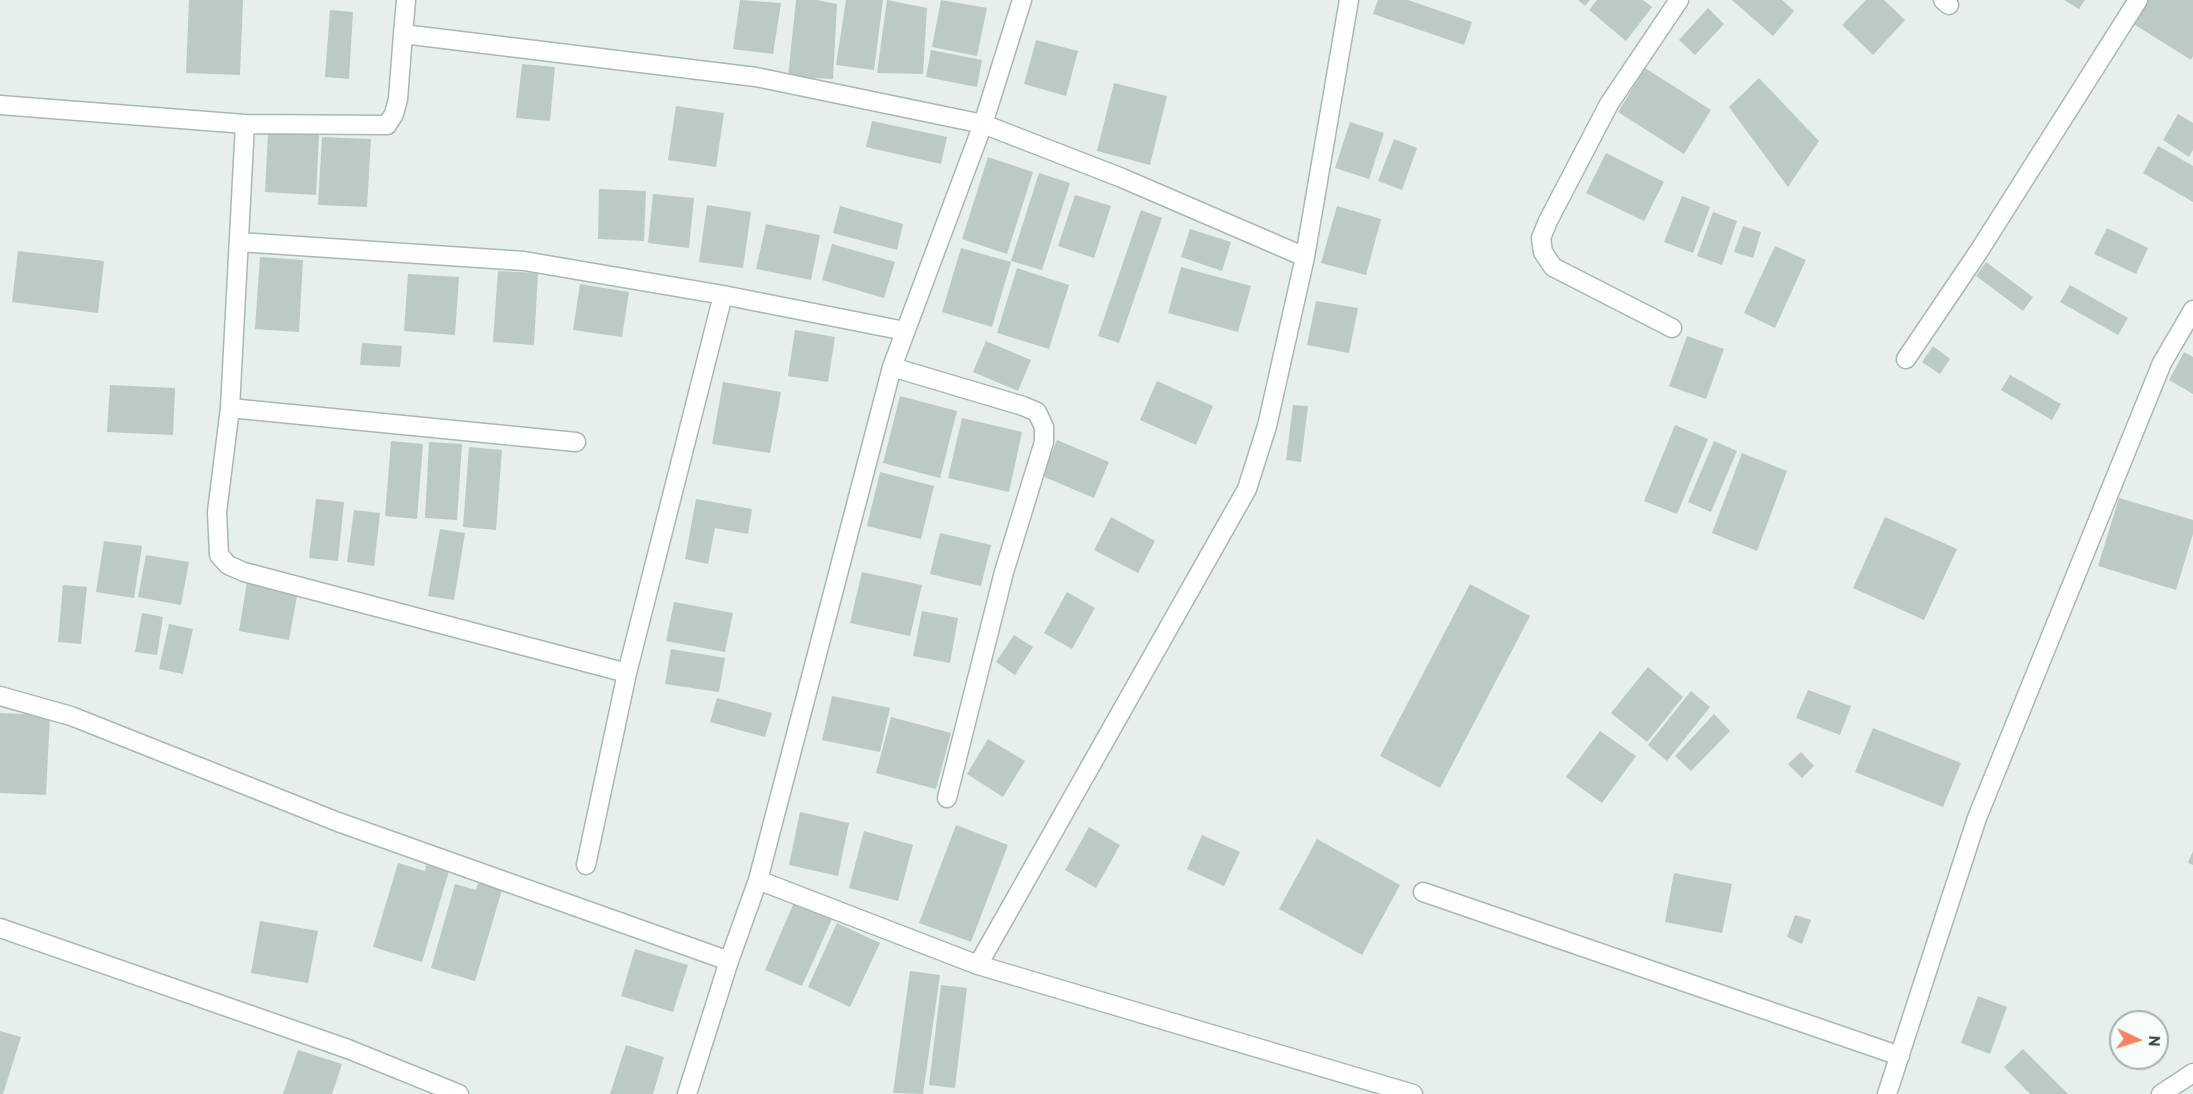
<!DOCTYPE html>
<style>
body{margin:0}
#map{position:relative;width:2193px;height:1094px;overflow:hidden;background:#e6efeb;font-family:"PT Sans",sans-serif}
canvas{display:block}
.north{position:absolute;left:2109px;top:1010px;width:60px;height:60px;box-sizing:border-box;background:#f7fbf9;border:2px solid #a3b1ad;border-radius:50%;rotate:94deg;font-size:16px;font-weight:700;line-height:24px;text-align:center;color:#24423a}
.north::after{content:'';display:block;margin:auto;width:21px;height:27px;background:#f4845f;clip-path:polygon(50% 0,100% 100%,50% 72%,0 100%)}
</style>
<div id="map">
<canvas width="2193" height="1094"></canvas>
<div class="north">N</div>
</div>
<script>
const ctx = document.querySelector('canvas').getContext('2d');
ctx.lineJoin = 'round';
function fill(path, color) { ctx.fillStyle = color; ctx.fill(path, 'evenodd'); }
const toPath = rows => new Path2D(rows.map(r => 'M' + r).join(''));
function strokePath(path, color, width, dash) { ctx.strokeStyle = color; ctx.lineWidth = width; ctx.lineCap = dash ? 'butt' : 'round'; ctx.setLineDash(dash || []); ctx.stroke(path); }
fill(toPath([
 [189,0,243,0,240,75,186,73],
 [740,0,781,3,773,54,733,49],
 [796,0,817,0,837,4,833,79,788,77],
 [846,0,883,0,874,70,836,65],
 [887,0,927,8,923,74,877,73],
 [941,0,987,8,977,56,932,47],
 [1378,0,1408,0,1472,22,1464,45,1373,14],
 [1578,0,1590,0,1585,6],
 [1597,0,1643,0,1652,7,1626,41,1589,10],
 [1732,0,1782,0,1794,11,1773,36],
 [1866,0,1884,0,1905,20,1873,55,1842,25],
 [2064,0,2085,0,2079,9],
 [2142,0,2193,0,2193,56,2191,60,2129,21],
 [1708,8,1724,24,1695,55,1679,40],
 [330,10,353,12,349,79,325,77],
 [1036,40,1078,51,1066,96,1024,84],
 [931,50,982,60,977,87,926,77],
 [522,64,555,67,550,121,516,118],
 [1645,68,1711,110,1684,154,1618,112],
 [1759,78,1819,141,1788,187,1729,107],
 [1114,83,1167,96,1150,165,1097,151],
 [676,106,724,113,716,167,668,160],
 [2178,114,2193,123,2193,150,2189,157,2163,140],
 [872,121,947,137,941,164,866,147],
 [1350,122,1384,133,1369,179,1335,168],
 [268,131,319,134,316,195,265,192],
 [322,137,371,139,367,207,318,205],
 [1394,139,1417,148,1402,190,1378,181],
 [2158,146,2193,166,2193,202,2143,173],
 [1606,153,1664,182,1644,221,1586,193],
 [988,157,1033,172,1007,254,962,239],
 [1039,173,1070,183,1042,270,1011,261],
 [599,189,646,191,644,241,598,239],
 [653,194,694,198,689,248,648,243],
 [1075,195,1111,206,1094,258,1058,246],
 [1682,196,1710,207,1693,253,1664,242],
 [707,205,751,212,743,268,699,262],
 [840,206,903,224,897,250,833,233],
 [1337,206,1381,219,1366,275,1321,263],
 [1141,210,1162,218,1119,343,1098,336],
 [1713,212,1737,221,1722,265,1697,256],
 [766,224,820,235,811,280,756,269],
 [1743,226,1761,232,1753,258,1734,252],
 [2107,228,2148,248,2136,274,2094,254],
 [1190,229,1231,242,1222,271,1181,257],
 [832,244,895,262,884,298,822,280],
 [1775,246,1806,260,1775,328,1744,313],
 [961,248,1011,262,992,327,942,312],
 [18,251,104,261,98,313,12,302],
 [260,257,303,260,299,332,255,329],
 [1986,262,2033,297,2023,311,1976,276],
 [1181,267,1251,286,1238,332,1168,313],
 [1017,268,1069,285,1049,349,997,333],
 [498,271,538,273,534,345,493,342],
 [408,274,459,277,455,335,404,331],
 [580,284,629,292,622,337,573,330],
 [2070,285,2128,318,2118,335,2060,302],
 [1316,301,1358,308,1349,353,1307,345],
 [795,330,835,337,828,382,788,376],
 [1687,336,1724,349,1706,399,1669,386],
 [986,341,1031,360,1018,391,973,372],
 [362,343,402,346,400,367,360,365],
 [1933,346,1950,359,1940,374,1922,362],
 [2184,352,2193,357,2193,394,2169,380],
 [2010,375,2061,404,2052,420,2001,390],
 [1157,381,1213,406,1196,445,1140,420],
 [723,382,781,392,770,453,712,444],
 [110,385,175,388,173,435,107,432],
 [900,396,957,411,940,478,883,463],
 [1293,405,1308,406,1301,462,1286,460],
 [962,418,1022,432,1009,492,948,478],
 [1675,425,1708,439,1677,514,1644,501],
 [1057,440,1109,462,1094,498,1042,476],
 [391,441,423,444,417,519,385,516],
 [1714,441,1737,451,1711,512,1688,502],
 [429,442,462,444,457,520,425,518],
 [469,447,502,450,496,530,463,527],
 [1742,453,1787,471,1757,551,1712,533],
 [880,472,934,486,921,539,867,526],
 [2119,498,2193,520,2193,534,2176,590,2098,566],
 [316,499,344,502,338,561,309,558],
 [696,499,752,509,748,534,715,528,708,564,685,559],
 [354,510,380,513,374,566,347,562],
 [1111,517,1155,541,1138,573,1094,550],
 [1885,517,1957,549,1924,620,1853,588],
 [440,529,465,533,454,600,428,596],
 [940,533,991,545,981,586,930,574],
 [104,541,142,546,134,598,96,592],
 [146,555,189,562,181,605,138,597],
 [862,572,922,585,910,636,850,623],
 [247,582,298,591,289,640,239,631],
 [1470,584,1530,616,1440,788,1380,756],
 [63,585,87,587,81,644,58,642],
 [1067,592,1095,608,1072,649,1044,633],
 [674,602,733,613,725,652,666,641],
 [922,611,958,618,950,663,913,656],
 [142,613,163,617,157,655,135,652],
 [169,624,193,629,183,674,159,669],
 [1014,635,1033,647,1015,675,996,662],
 [671,649,725,658,719,692,665,684],
 [1648,667,1683,697,1647,742,1611,713],
 [1808,690,1851,706,1840,735,1796,718],
 [1691,691,1710,707,1667,761,1648,745],
 [832,696,890,708,880,752,822,740],
 [717,698,772,713,765,737,710,722],
 [0,713,50,715,46,795,0,793],
 [1714,714,1730,731,1691,771,1675,756],
 [891,717,951,733,936,789,876,773],
 [1873,728,1961,763,1943,807,1855,772],
 [1600,731,1636,756,1602,803,1566,777],
 [988,739,1025,761,1003,797,967,774],
 [1801,752,1814,766,1802,778,1788,764],
 [800,812,849,823,838,876,789,865],
 [956,825,1008,845,971,942,919,923],
 [1089,827,1120,845,1096,888,1065,870],
 [864,831,913,845,898,901,849,888],
 [1202,835,1240,852,1224,886,1187,869],
 [1317,839,1400,885,1362,955,1279,909],
 [2193,851,2193,865,2188,863],
 [398,863,425,871,426,865,449,871,422,962,373,947],
 [1674,873,1732,884,1722,933,1665,922],
 [478,883,502,890,475,981,431,968,455,884,476,890],
 [795,900,833,917,802,986,765,970],
 [1795,915,1811,920,1802,944,1787,937],
 [260,921,318,931,308,983,251,973],
 [837,923,880,943,850,1007,808,987],
 [635,949,688,965,673,1012,621,996],
 [910,971,940,975,923,1094,893,1093],
 [941,985,967,988,955,1088,929,1085],
 [1978,996,2007,1007,1990,1054,1961,1043],
 [0,1031,21,1037,3,1094,0,1094],
 [626,1045,664,1057,653,1094,610,1094],
 [2023,1049,2068,1094,2030,1094,2004,1067],
 [298,1050,342,1064,332,1094,283,1094]
]), '#bbcac4');
const minor = toPath([
 [1943,0,1949,5],
 [403,34,406,0],
 [0,105,245,124,387,125,394,114,398,99,403,34,756,77,983,124,1122,178,1305,257],
 [245,124,230,408,217,512,219,555,228,565,244,572,627,673],
 [239,242,524,261,723,295,905,331],
 [1672,328,1553,267,1543,252,1541,238,1548,221,1609,104,1679,0],
 [1906,359,1979,251,2138,0],
 [892,367,1023,406,1037,412,1044,427,1044,442,1004,572,947,798],
 [230,408,576,442],
 [0,696,71,716,338,822,729,961],
 [586,865,627,673,723,295],
 [758,880,978,965,1413,1094],
 [1423,892,1900,1056],
 [0,928,348,1049,459,1094],
 [978,965,1247,489,1267,426,1305,257,1349,0],
 [687,1094,729,961,758,880,892,367,983,124,1022,0],
 [1887,1094,1977,818,2162,363,2193,310],
 [2161,1094,2193,1073]
]);
strokePath(minor, '#a8b8b2', 21);
strokePath(minor, '#fff', 18);
</script>
